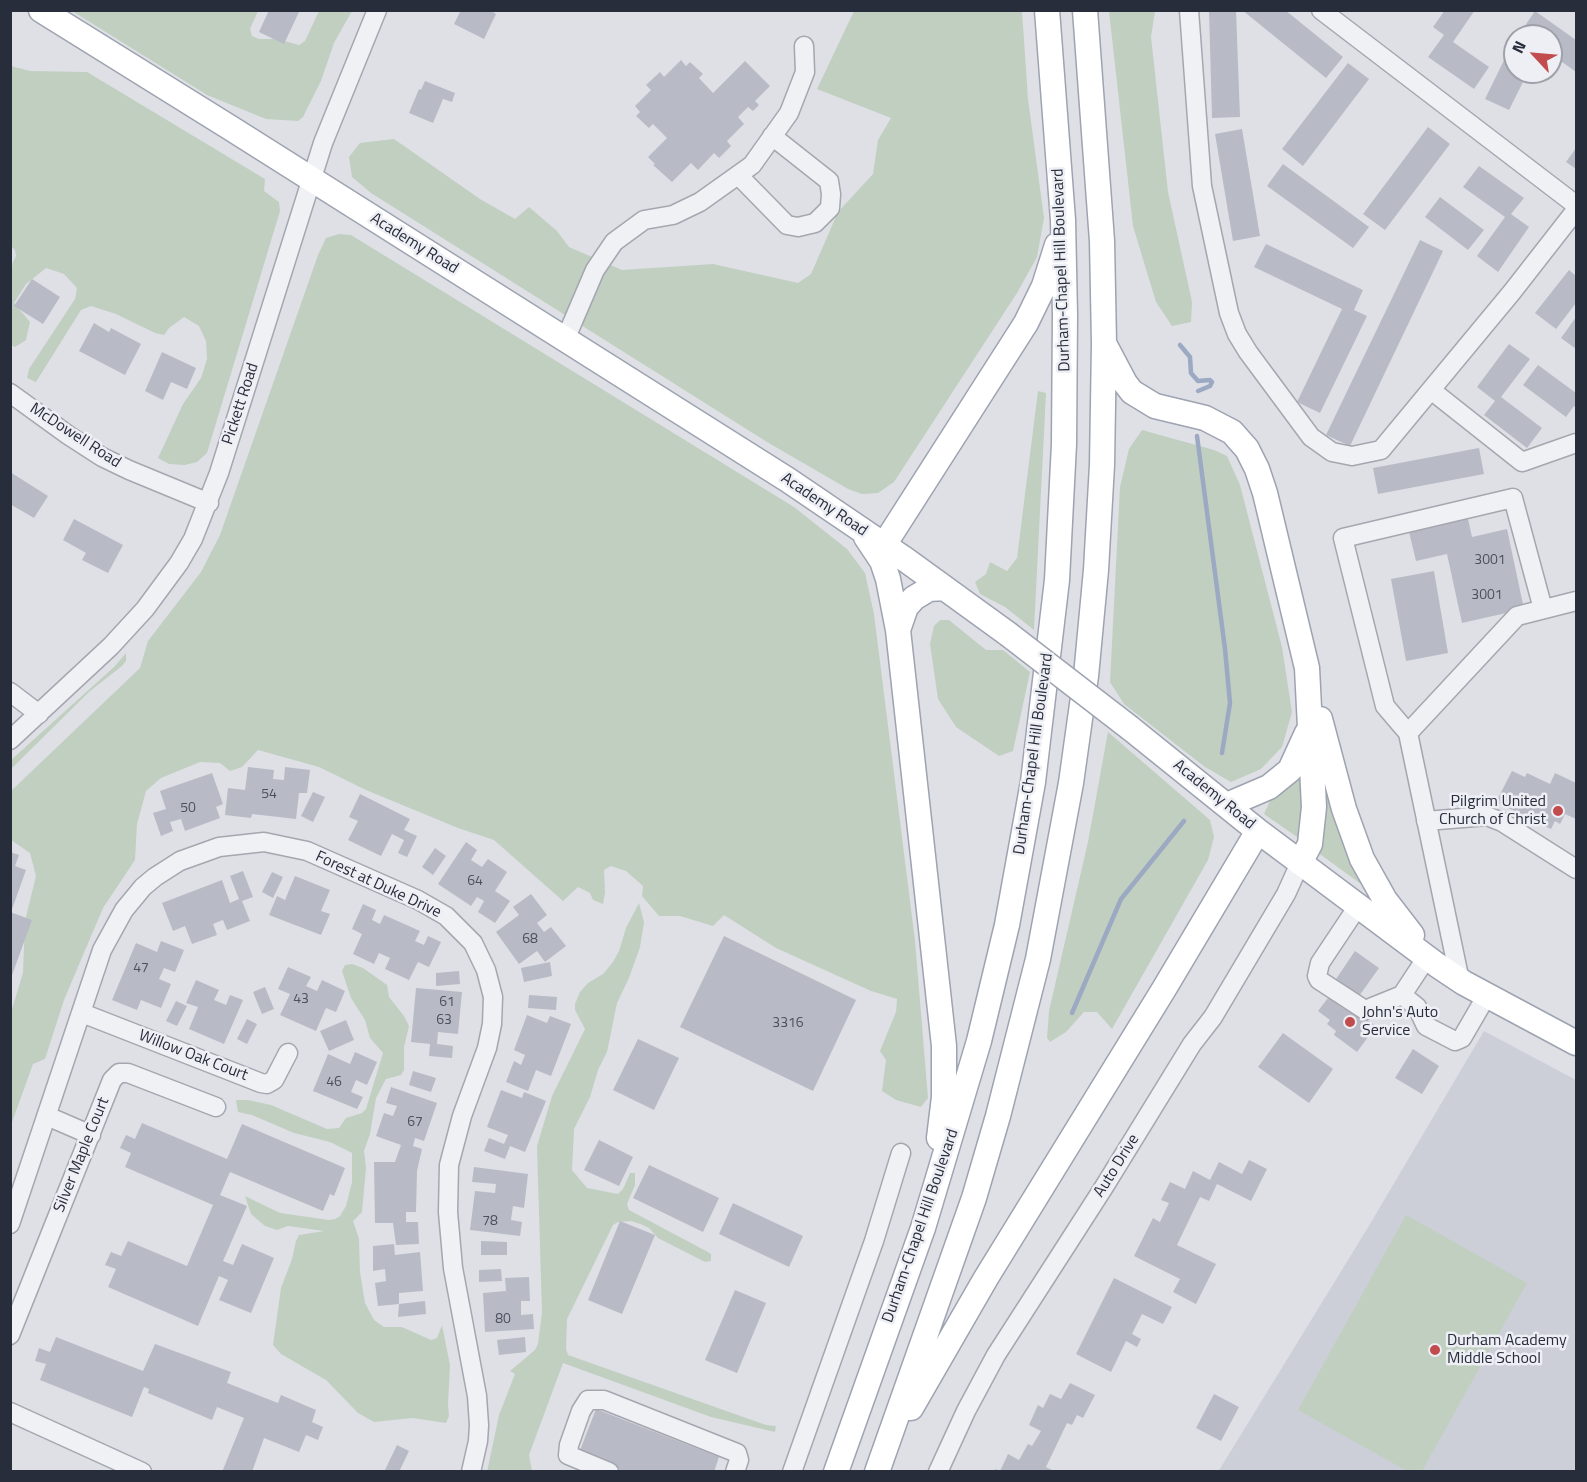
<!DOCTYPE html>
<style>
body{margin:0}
#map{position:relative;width:1587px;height:1482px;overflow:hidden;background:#dee0e6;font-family:"Titillium Web",sans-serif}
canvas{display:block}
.frame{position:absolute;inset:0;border:12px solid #282d3b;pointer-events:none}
.north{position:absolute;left:1503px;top:24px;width:60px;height:60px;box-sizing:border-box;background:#edeff4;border:2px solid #9ea1aa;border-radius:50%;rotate:296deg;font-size:16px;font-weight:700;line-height:24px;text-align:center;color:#282d3b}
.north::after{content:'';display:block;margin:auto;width:21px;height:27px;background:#c24c4d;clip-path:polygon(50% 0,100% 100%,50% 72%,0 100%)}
</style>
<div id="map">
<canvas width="1587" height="1482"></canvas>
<div class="frame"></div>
<div class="north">N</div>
</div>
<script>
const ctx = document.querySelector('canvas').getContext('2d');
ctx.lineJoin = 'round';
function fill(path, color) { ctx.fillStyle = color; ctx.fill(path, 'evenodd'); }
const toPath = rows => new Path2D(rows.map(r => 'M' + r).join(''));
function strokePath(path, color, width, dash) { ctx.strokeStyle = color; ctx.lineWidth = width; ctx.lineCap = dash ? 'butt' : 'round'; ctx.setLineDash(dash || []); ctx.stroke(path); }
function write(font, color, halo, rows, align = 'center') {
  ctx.font = font + ' "Titillium Web",sans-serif'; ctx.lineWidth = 5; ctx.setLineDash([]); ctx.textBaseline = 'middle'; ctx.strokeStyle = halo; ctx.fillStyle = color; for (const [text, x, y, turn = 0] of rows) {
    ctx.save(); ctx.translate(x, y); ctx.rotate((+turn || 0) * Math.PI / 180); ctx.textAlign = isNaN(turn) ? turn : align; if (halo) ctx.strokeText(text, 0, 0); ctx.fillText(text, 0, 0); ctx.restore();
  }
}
fill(toPath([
 [1484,1031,1576,1080,1576,1471,1218,1472,1367,1229]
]), '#cccfd7');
fill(toPath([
 [72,11,258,11,250,29,252,36,259,39,277,39,299,45,305,41,319,11,352,11,334,43,321,81,303,117,298,121,266,119,207,95],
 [854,11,1022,11,1028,99,1044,218,1037,257,1017,293,894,482,878,493,862,494,848,489,767,442,371,193,352,177,349,157,360,143,394,139,480,199,515,219,529,207,557,231,569,247,622,270,713,264,798,283,811,274,838,212,873,174,878,140,891,118,817,89],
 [1109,11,1155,11,1151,37,1168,192,1192,302,1191,322,1172,326,1156,302,1133,226],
 [11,66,30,71,87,72,265,179,264,191,279,202,280,211,207,453,197,462,185,465,169,464,158,458,183,404,201,378,207,359,206,341,199,326,184,317,169,328,164,335,155,333,116,314,91,306,81,310,36,382,27,378,29,369,75,299,77,288,64,274,46,268,26,284,14,303,30,322,26,340,15,347,11,345,10,276,13,262,16,256,15,250,10,245],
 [339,234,351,235,794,507,847,549,865,573,874,614,915,941,928,1098,921,1107,896,1100,882,1091,886,1060,880,1051,896,1012,897,999,871,991,776,948,724,915,713,926,680,916,659,916,642,896,643,886,626,871,611,866,604,870,605,893,603,904,593,900,590,893,578,887,563,901,494,840,458,828,366,790,319,767,258,750,242,767,230,771,220,763,200,762,161,778,146,791,137,824,135,860,103,908,64,1000,45,1059,33,1064,11,1125,11,1012,23,973,25,921,36,876,30,853,11,840,11,791,140,668,148,641,201,572,220,535,318,255,326,238],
 [1038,391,1046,393,1034,630,1005,607,980,594,975,582,986,574,990,562,1007,571,1017,558],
 [1142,430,1214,450,1227,456,1240,485,1282,647,1292,712,1282,747,1261,769,1231,782,1205,767,1124,704,1110,682,1120,487,1129,449],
 [940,620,949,620,986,650,1003,650,1030,672,1013,751,999,756,956,727,938,699,930,644,934,626],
 [126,653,126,661,122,666,90,691,11,769,11,760,114,667],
 [1108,732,1210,820,1214,837,1208,860,1112,1029,1097,1012,1084,1012,1066,1032,1050,1042,1047,1038,1049,1011,1088,842],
 [1318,744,1365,887,1317,852],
 [1307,760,1299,837,1297,837,1264,814,1275,790],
 [639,903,644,922,640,947,629,978,617,1003,607,1052,598,1070,590,1097,574,1129,572,1170,587,1188,618,1194,623,1189,630,1173,635,1173,635,1185,627,1204,629,1210,706,1251,711,1254,711,1261,705,1262,658,1238,649,1228,643,1225,631,1221,618,1222,613,1225,567,1319,566,1349,568,1355,766,1425,776,1426,775,1432,711,1417,563,1363,529,1455,532,1471,487,1472,499,1415,515,1374,510,1371,535,1350,538,1344,542,1312,537,1146,552,1096,585,1029,575,1010,575,1004,580,992,588,983,603,974,613,962,619,951,626,928],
 [352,964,363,968,387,985,389,997,404,1016,409,1026,404,1047,404,1070,401,1075,386,1079,376,1098,370,1134,364,1151,366,1168,362,1212,353,1221,359,1239,360,1272,365,1303,374,1320,384,1327,402,1327,431,1340,437,1338,442,1325,450,1365,448,1404,449,1416,446,1423,413,1418,374,1422,358,1413,326,1380,281,1354,273,1345,281,1288,292,1259,296,1241,299,1235,324,1231,288,1226,277,1230,265,1226,251,1214,245,1196,280,1213,329,1220,335,1219,340,1216,346,1206,352,1182,352,1153,330,1142,294,1133,252,1115,238,1112,236,1100,248,1100,271,1105,327,1129,339,1128,346,1118,362,1113,366,1109,383,1053,370,1038,365,1020,351,998,342,971,345,965],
 [1406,1215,1527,1283,1422,1471,1407,1471,1298,1410]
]), '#c1cfc0');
strokePath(toPath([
 [1180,345,1190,357,1191,373,1198,381,1210,380,1212,382,1210,386,1198,391],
 [1197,436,1225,649,1230,703,1222,753],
 [1072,1013,1121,899,1184,821]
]), '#9ba9c3', 4.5);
fill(toPath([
 [269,10,300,10,284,44,259,32],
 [461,10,489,10,496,14,484,39,454,24],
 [1209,10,1236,10,1240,117,1212,118],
 [1242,10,1285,10,1343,57,1326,78],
 [1445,10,1475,10,1453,42,1489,67,1474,89,1428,57,1444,35,1433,27],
 [1535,11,1576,40,1576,72,1551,54,1551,36,1525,36,1520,33],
 [1509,50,1515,53,1515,72,1528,72,1509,110,1485,99],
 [681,60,686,66,690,62,703,74,699,78,713,93,745,61,770,86,755,101,759,105,753,111,748,107,738,117,744,124,727,141,731,146,719,158,714,153,698,170,691,163,672,182,653,165,655,164,648,157,667,138,653,124,649,128,636,116,640,112,635,106,651,90,646,85,660,72,664,77],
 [1348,63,1369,79,1303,166,1282,149],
 [425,81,455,93,452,102,443,99,433,123,409,113,419,89,421,90],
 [1428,127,1450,144,1385,230,1363,214],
 [1242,129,1260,236,1233,241,1215,134],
 [1576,148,1576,169,1566,162],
 [1283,164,1369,227,1353,248,1267,186],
 [1479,166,1524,198,1511,214,1529,227,1498,272,1477,256,1505,217,1463,187],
 [1440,197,1484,230,1468,250,1425,217],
 [1420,240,1443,251,1350,446,1326,435],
 [1266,244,1363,290,1354,310,1367,316,1320,413,1297,402,1342,309,1254,267],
 [1569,270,1576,276,1576,303,1556,329,1535,313],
 [32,279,60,297,43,324,14,306],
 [1576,317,1576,349,1561,338],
 [94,323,109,332,111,328,141,344,125,375,79,351],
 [1509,344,1530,359,1501,397,1542,428,1527,448,1484,415,1495,401,1477,387],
 [162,352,196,368,187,389,171,382,163,400,145,391],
 [1538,365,1576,393,1576,408,1574,406,1566,417,1523,385],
 [1479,448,1484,474,1378,494,1373,468],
 [10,472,48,496,34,518,10,504],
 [74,519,123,545,108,573,82,560,86,553,63,540],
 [1468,519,1472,537,1507,529,1524,609,1462,623,1447,554,1416,561,1409,532],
 [1434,571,1448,653,1406,661,1391,579],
 [248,767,274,770,273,779,284,780,285,767,310,770,307,793,299,793,296,819,252,814,251,818,225,815,228,788,245,790],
 [1512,771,1525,777,1527,773,1550,784,1555,773,1576,783,1576,819,1565,814,1560,824,1555,821,1551,829,1496,802],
 [212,773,223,804,216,807,220,818,185,831,181,819,170,822,173,831,161,836,153,813,166,809,160,791],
 [313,792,325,797,313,822,301,816],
 [360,794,410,819,404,830,417,836,407,857,398,853,404,840,392,834,381,856,348,840,358,821,349,817],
 [466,842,477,850,471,860,482,867,488,859,507,872,495,891,510,901,495,923,478,912,484,901,477,897,471,906,438,884],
 [435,848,446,856,433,875,422,867],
 [10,852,19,855,15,866,26,870,11,912],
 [243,871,253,897,242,901,250,921,227,930,223,920,213,924,217,935,192,944,185,926,173,931,162,903,222,880,230,903,239,899,230,876],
 [272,872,283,877,273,898,262,892],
 [295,876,330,890,321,911,330,914,321,935,269,915,277,896,285,900],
 [531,894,547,915,537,923,544,932,551,927,566,946,545,962,537,951,519,964,496,932,519,915,513,907],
 [363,904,376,910,372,920,380,924,384,915,420,931,415,941,424,945,428,936,441,942,429,967,418,962,409,980,385,969,390,958,379,953,374,964,353,954,362,934,352,929],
 [10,912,32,920,11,978,10,978],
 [724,936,856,1000,813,1091,680,1027],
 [161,941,184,950,175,972,164,968,159,979,171,984,161,1008,141,1000,137,1010,112,1000,136,943,157,952],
 [1355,951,1379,968,1357,999,1334,982],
 [550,962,552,976,524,982,521,968],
 [288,967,311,977,306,986,317,991,322,980,345,991,336,1012,326,1008,316,1031,280,1015,290,994,278,989],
 [459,971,460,984,436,986,436,973],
 [196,980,219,990,214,1000,226,1005,230,995,243,1000,224,1044,189,1029,198,1007,186,1003],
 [265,987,274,1009,262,1014,253,992],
 [416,988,462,992,458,1034,438,1032,437,1044,453,1046,452,1058,429,1056,430,1044,411,1042],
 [1331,994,1376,1026,1357,1052,1334,1035,1336,1031,1327,1024,1330,1020,1318,1011],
 [529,995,557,997,556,1010,528,1008],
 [176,1001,187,1006,177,1026,166,1021],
 [527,1015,547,1023,550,1016,571,1024,551,1076,536,1070,528,1091,506,1082,514,1061,521,1065,525,1055,514,1050],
 [247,1019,257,1024,247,1044,237,1039],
 [346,1020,354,1040,329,1051,320,1031],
 [1283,1033,1333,1069,1309,1103,1258,1067],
 [638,1039,679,1058,654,1110,613,1090],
 [1413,1049,1439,1066,1422,1094,1395,1078],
 [355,1052,377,1062,367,1085,356,1080,351,1092,363,1097,357,1109,313,1091,328,1054,350,1064],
 [413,1071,436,1078,431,1092,409,1085],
 [391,1087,437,1103,424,1141,415,1138,413,1146,422,1149,417,1171,416,1212,406,1212,406,1222,418,1222,419,1244,396,1245,393,1223,375,1223,374,1162,395,1162,401,1145,376,1136,384,1113,393,1116,397,1106,386,1103],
 [501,1090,522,1098,524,1092,546,1101,525,1152,510,1146,505,1159,484,1151,489,1138,504,1144,508,1135,487,1127],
 [142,1123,227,1159,242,1124,345,1168,334,1196,330,1194,323,1211,230,1172,220,1195,247,1206,223,1261,233,1265,242,1244,274,1258,251,1313,219,1300,228,1280,219,1276,198,1326,108,1287,116,1269,105,1265,111,1252,121,1256,128,1241,187,1266,213,1205,125,1167,131,1153,120,1148,126,1135,135,1139],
 [599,1140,633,1157,619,1186,584,1170],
 [1249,1160,1267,1169,1251,1201,1217,1184,1209,1201,1200,1197,1177,1245,1216,1264,1196,1304,1173,1292,1180,1279,1134,1256,1153,1218,1160,1222,1169,1203,1161,1200,1170,1182,1185,1189,1193,1171,1210,1180,1219,1162,1242,1174],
 [649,1165,719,1198,703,1232,633,1198],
 [474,1167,528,1174,524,1208,513,1206,511,1220,522,1222,520,1236,470,1230,475,1191,495,1193,496,1184,472,1182],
 [733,1203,803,1236,789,1267,719,1234],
 [620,1221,655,1235,622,1314,588,1300],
 [481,1241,507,1242,507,1255,481,1255],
 [394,1244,395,1255,420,1252,423,1291,399,1293,399,1304,425,1301,426,1314,398,1317,399,1304,378,1306,375,1283,386,1281,385,1269,373,1271,373,1246],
 [501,1269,502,1281,479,1282,479,1270],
 [529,1277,530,1301,521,1301,521,1315,533,1314,534,1329,485,1332,483,1293,506,1291,505,1278],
 [1114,1278,1172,1307,1163,1324,1142,1314,1132,1334,1141,1339,1137,1347,1126,1341,1111,1372,1076,1354],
 [735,1290,766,1303,737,1373,705,1360],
 [56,1337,143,1371,155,1344,231,1372,227,1383,278,1403,281,1395,316,1410,312,1422,323,1427,318,1440,306,1435,299,1452,264,1438,252,1472,222,1472,244,1418,217,1407,212,1420,148,1393,149,1389,144,1387,132,1417,40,1380,46,1364,35,1361,39,1348,50,1352],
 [525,1337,526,1352,499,1355,497,1340],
 [1070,1383,1095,1395,1083,1418,1077,1415,1072,1425,1067,1423,1046,1467,1056,1472,994,1472,995,1469,1000,1471,1008,1454,1019,1460,1028,1444,1032,1446,1041,1431,1029,1425,1038,1405,1043,1408,1050,1394,1061,1399],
 [1214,1394,1239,1407,1221,1441,1196,1428],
 [596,1409,719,1457,714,1472,625,1472,579,1453],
 [397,1445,409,1451,399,1472,384,1472]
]), '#b8bbc5');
const minor = toPath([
 [1189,10,1202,186,1229,313,1237,334,1248,352,1311,437,1332,452,1352,456,1381,450,1512,292,1576,210],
 [1321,10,1576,205],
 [738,175,787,225,798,227,815,223,830,208,831,194,829,181,772,136],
 [565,340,595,270,614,242,644,220,673,215,700,202,752,165,789,113,805,72,804,46],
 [1431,390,1522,462,1576,443],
 [10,393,68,435,102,457,129,470,209,503],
 [10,692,39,714],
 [1408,733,1517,616,1576,601],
 [10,740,111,646,145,609,179,563,193,539,219,473,323,143,377,10],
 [1426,821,1487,816,1502,822,1576,869],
 [1358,906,1320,963,1317,976,1319,980,1365,1010,1402,995,1427,957],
 [1460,981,1408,733,1385,706,1343,538,1513,498,1543,609],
 [1402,995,1417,1007,1426,1026,1455,1041,1462,1038,1487,995],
 [82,1013,261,1083,267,1084,274,1080,288,1053],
 [47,1116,91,1135],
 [10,1224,102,950,124,910,143,887,155,877,180,861,219,847,264,842,307,851,418,900,446,916,473,943,486,970,493,997,492,1024,487,1048,462,1116,449,1165,448,1212,453,1268,477,1396,479,1425,478,1441,471,1472],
 [10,1335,112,1080,119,1073,128,1073,216,1107],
 [10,1412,142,1472],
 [609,1472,568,1455,569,1445,581,1411,588,1400,604,1400,737,1453,739,1460,735,1472],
 [792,1472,874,1241,901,1153],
 [938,1472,966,1411,996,1355,1104,1187,1192,1044,1213,1017,1286,894,1300,863]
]);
const major = toPath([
 [41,10,229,127,788,480,906,560,1008,634],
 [1106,347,1125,383,1132,392,1155,406,1205,418,1232,432,1247,449,1257,469,1265,493,1307,668,1314,807,1310,844,1300,863],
 [866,537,882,561,888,579,898,630,944,1046,944,1097,939,1138],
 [884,545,1026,323,1044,286,1057,245],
 [898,630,906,607,914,598,929,589,944,588],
 [1320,719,1344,809,1362,859,1385,900,1412,935],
 [1130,728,1258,831,1437,965,1464,983,1576,1043],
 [1227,805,1269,787,1290,770,1307,733],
 [911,1408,986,1278,1164,989,1258,831],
 [836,1472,923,1228,979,1041,1007,925,1033,782,1057,580,1064,444,1065,315,1063,220,1047,10],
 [877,1472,974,1198,998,1116,1038,959,1071,783,1086,676,1096,570,1102,465,1104,344,1102,241,1085,10]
]);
strokePath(minor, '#a4a7af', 21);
strokePath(major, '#9ea3b1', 27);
strokePath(minor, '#f0f1f5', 18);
strokePath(major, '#fff', 24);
const majorBridge = toPath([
 [1008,634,1130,728]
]);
strokePath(majorBridge, '#9ea3b1', 27, []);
strokePath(majorBridge, '#fff', 24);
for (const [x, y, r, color] of [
 [1558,811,6,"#c24c4d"],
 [1350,1022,6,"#c24c4d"],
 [1435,1350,6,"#c24c4d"]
]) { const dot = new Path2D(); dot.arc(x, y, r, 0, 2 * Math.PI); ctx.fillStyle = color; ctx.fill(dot); strokePath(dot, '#edeff4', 2); }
write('14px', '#4c505e', null, [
 ["3001",1490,561],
 ["3001",1487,596],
 ["54",269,795],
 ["50",188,809],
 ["64",475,882],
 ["68",530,940],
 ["47",141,969],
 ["43",301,1000],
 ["61",447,1003],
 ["63",444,1021],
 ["3316",788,1024],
 ["46",334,1083],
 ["67",415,1123],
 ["78",490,1222],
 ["80",503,1320]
]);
write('16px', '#282d3b', '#edeff4', [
 ["Academy Road",414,244,32],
 ["Durham-Chapel Hill Boulevard",1062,270,-92],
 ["Pickett Road",241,404,-72],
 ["McDowell Road",75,436,33],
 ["Academy Road",824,505,34],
 ["Durham-Chapel Hill Boulevard",1034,754,-82],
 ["Academy Road",1214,795,39],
 ["Forest at Duke Drive",378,885,25],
 ["Willow Oak Court",193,1056,21],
 ["Silver Maple Court",82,1155,-68],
 ["Auto Drive",1117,1166,-58],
 ["Durham-Chapel Hill Boulevard",921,1226,-71]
]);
write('16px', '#282d3b', '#edeff4', [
 ["Pilgrim United",1546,802,"right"],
 ["Church of Christ",1546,820,"right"],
 ["John's Auto",1362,1013],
 ["Service",1362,1031],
 ["Durham Academy",1447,1341],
 ["Middle School",1447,1359]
], 'left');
</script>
